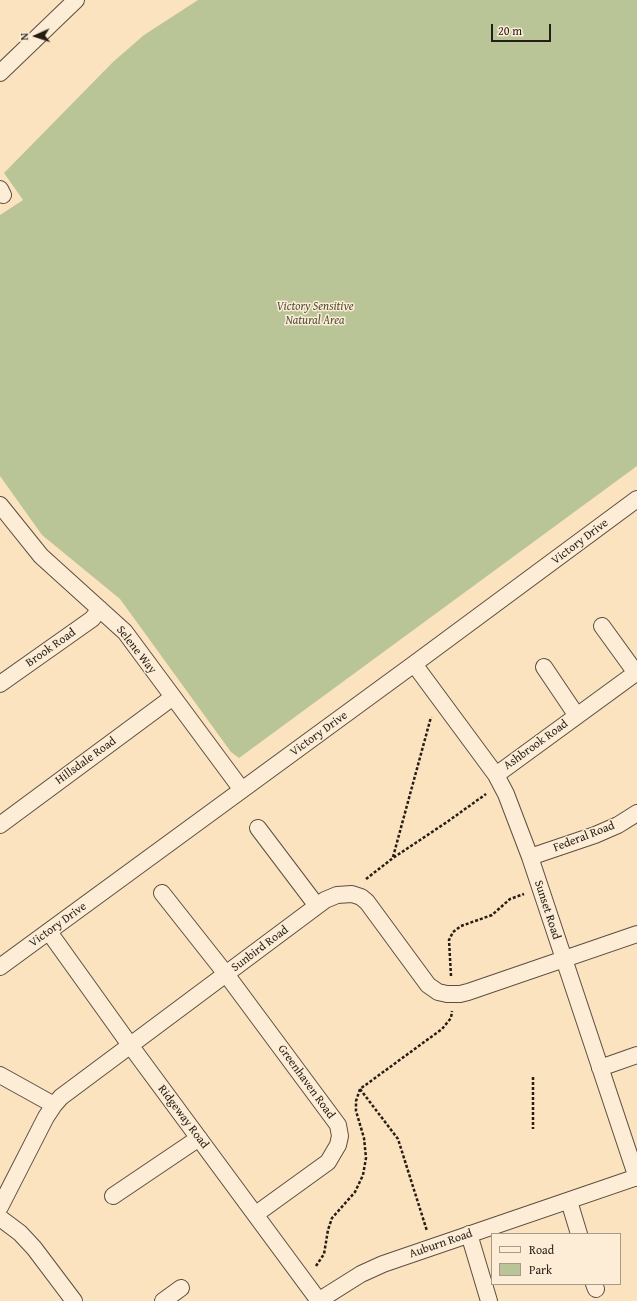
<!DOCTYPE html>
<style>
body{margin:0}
#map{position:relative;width:637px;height:1301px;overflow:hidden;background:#fce3c0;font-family:"Gentium Book Plus",serif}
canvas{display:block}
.legend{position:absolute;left:491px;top:1233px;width:130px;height:52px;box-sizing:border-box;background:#fdedd6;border:1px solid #a79a89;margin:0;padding:5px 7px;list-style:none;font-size:12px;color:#261e15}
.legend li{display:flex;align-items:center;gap:8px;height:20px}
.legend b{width:20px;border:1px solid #a79a89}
.north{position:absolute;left:16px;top:16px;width:40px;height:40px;-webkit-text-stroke:3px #fdedd6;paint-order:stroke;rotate:267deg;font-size:11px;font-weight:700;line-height:16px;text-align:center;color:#261e15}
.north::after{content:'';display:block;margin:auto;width:14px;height:18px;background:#261e15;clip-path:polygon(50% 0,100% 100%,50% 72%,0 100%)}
.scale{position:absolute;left:491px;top:24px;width:60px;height:18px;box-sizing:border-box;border:2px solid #261e15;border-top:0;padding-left:5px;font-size:12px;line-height:14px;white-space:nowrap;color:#261e15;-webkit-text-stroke:3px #fdedd6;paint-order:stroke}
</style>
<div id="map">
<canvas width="637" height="1301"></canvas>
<ul class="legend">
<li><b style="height:5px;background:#fdedd6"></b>Road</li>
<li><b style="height:11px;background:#b9c597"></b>Park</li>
</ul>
<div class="north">N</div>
<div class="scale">20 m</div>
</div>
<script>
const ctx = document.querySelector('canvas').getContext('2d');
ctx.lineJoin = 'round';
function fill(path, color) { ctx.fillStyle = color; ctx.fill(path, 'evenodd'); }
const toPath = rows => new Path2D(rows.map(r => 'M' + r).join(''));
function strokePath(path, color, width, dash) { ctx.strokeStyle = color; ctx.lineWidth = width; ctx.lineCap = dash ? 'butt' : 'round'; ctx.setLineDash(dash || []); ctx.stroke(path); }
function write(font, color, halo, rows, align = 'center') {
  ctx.font = font + ' "Gentium Book Plus",serif'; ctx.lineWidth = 3; ctx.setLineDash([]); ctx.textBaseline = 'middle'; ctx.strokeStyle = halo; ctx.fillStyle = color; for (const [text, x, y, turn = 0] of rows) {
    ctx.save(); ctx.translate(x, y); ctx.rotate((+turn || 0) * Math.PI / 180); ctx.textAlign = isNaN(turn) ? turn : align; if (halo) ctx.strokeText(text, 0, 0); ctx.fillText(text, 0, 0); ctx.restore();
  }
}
fill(toPath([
 [198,0,637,0,637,466,239,758,231,752,120,599,42,535,0,476,0,215,23,200,4,173,113,62,144,35]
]), '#b9c597');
const minor = toPath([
 [0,73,76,0],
 [0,189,3,195],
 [0,505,41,556,125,632,242,790],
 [602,626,636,673],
 [414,664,496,775,506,794,530,857,637,1178],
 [544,667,577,716],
 [0,684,92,619,100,609],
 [496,775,637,672],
 [0,825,173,697],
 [258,828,317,906],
 [530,857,595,835,618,825,637,813],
 [162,893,226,974,338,1125,340,1136,338,1145,328,1162,256,1214],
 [49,932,130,1045,319,1301],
 [0,967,414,664,637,499],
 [600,1068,637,1055],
 [0,1075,54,1105],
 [113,1196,199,1138],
 [569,1201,579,1234],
 [0,1207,46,1117,54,1105,61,1097,317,906,325,900,337,895,352,894,361,897,367,902,428,985,438,992,447,994,460,994,468,992,637,934],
 [0,1218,20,1233,34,1248,74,1301],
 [469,1234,489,1301],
 [594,1284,596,1289],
 [163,1301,181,1288],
 [318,1301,361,1274,383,1264,637,1177]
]);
strokePath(minor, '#5c4f40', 18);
strokePath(toPath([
 [393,857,431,717],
 [366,879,393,858,447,822,486,794],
 [451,976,449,940,453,932,461,926,492,915,510,899,524,894],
 [533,1077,533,1129],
 [360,1089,398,1139,427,1231],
 [316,1266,324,1254,328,1230,332,1218,355,1192,363,1175,366,1158,364,1138,356,1111,356,1101,360,1089,442,1029,451,1018,452,1011]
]), '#261e15', 2.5, [3, 2]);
strokePath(minor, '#fdedd6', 16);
write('italic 12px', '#52503c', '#fdedd6', [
 ["Victory Sensitive",315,307],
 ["Natural Area",315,321]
]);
write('12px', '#261e15', '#fdedd6', [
 ["Victory Drive",580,542,-37],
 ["Brook Road",51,648,-35],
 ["Selene Way",136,650,52],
 ["Victory Drive",319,734,-36],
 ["Ashbrook Road",536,745,-36],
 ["Hillsdale Road",86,761,-36],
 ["Federal Road",584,837,-21],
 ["Sunset Road",547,910,72],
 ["Victory Drive",58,925,-36],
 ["Sunbird Road",260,949,-37],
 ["Greenhaven Road",306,1082,54],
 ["Ridgeway Road",183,1117,53],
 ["Auburn Road",441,1244,-19]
]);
</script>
